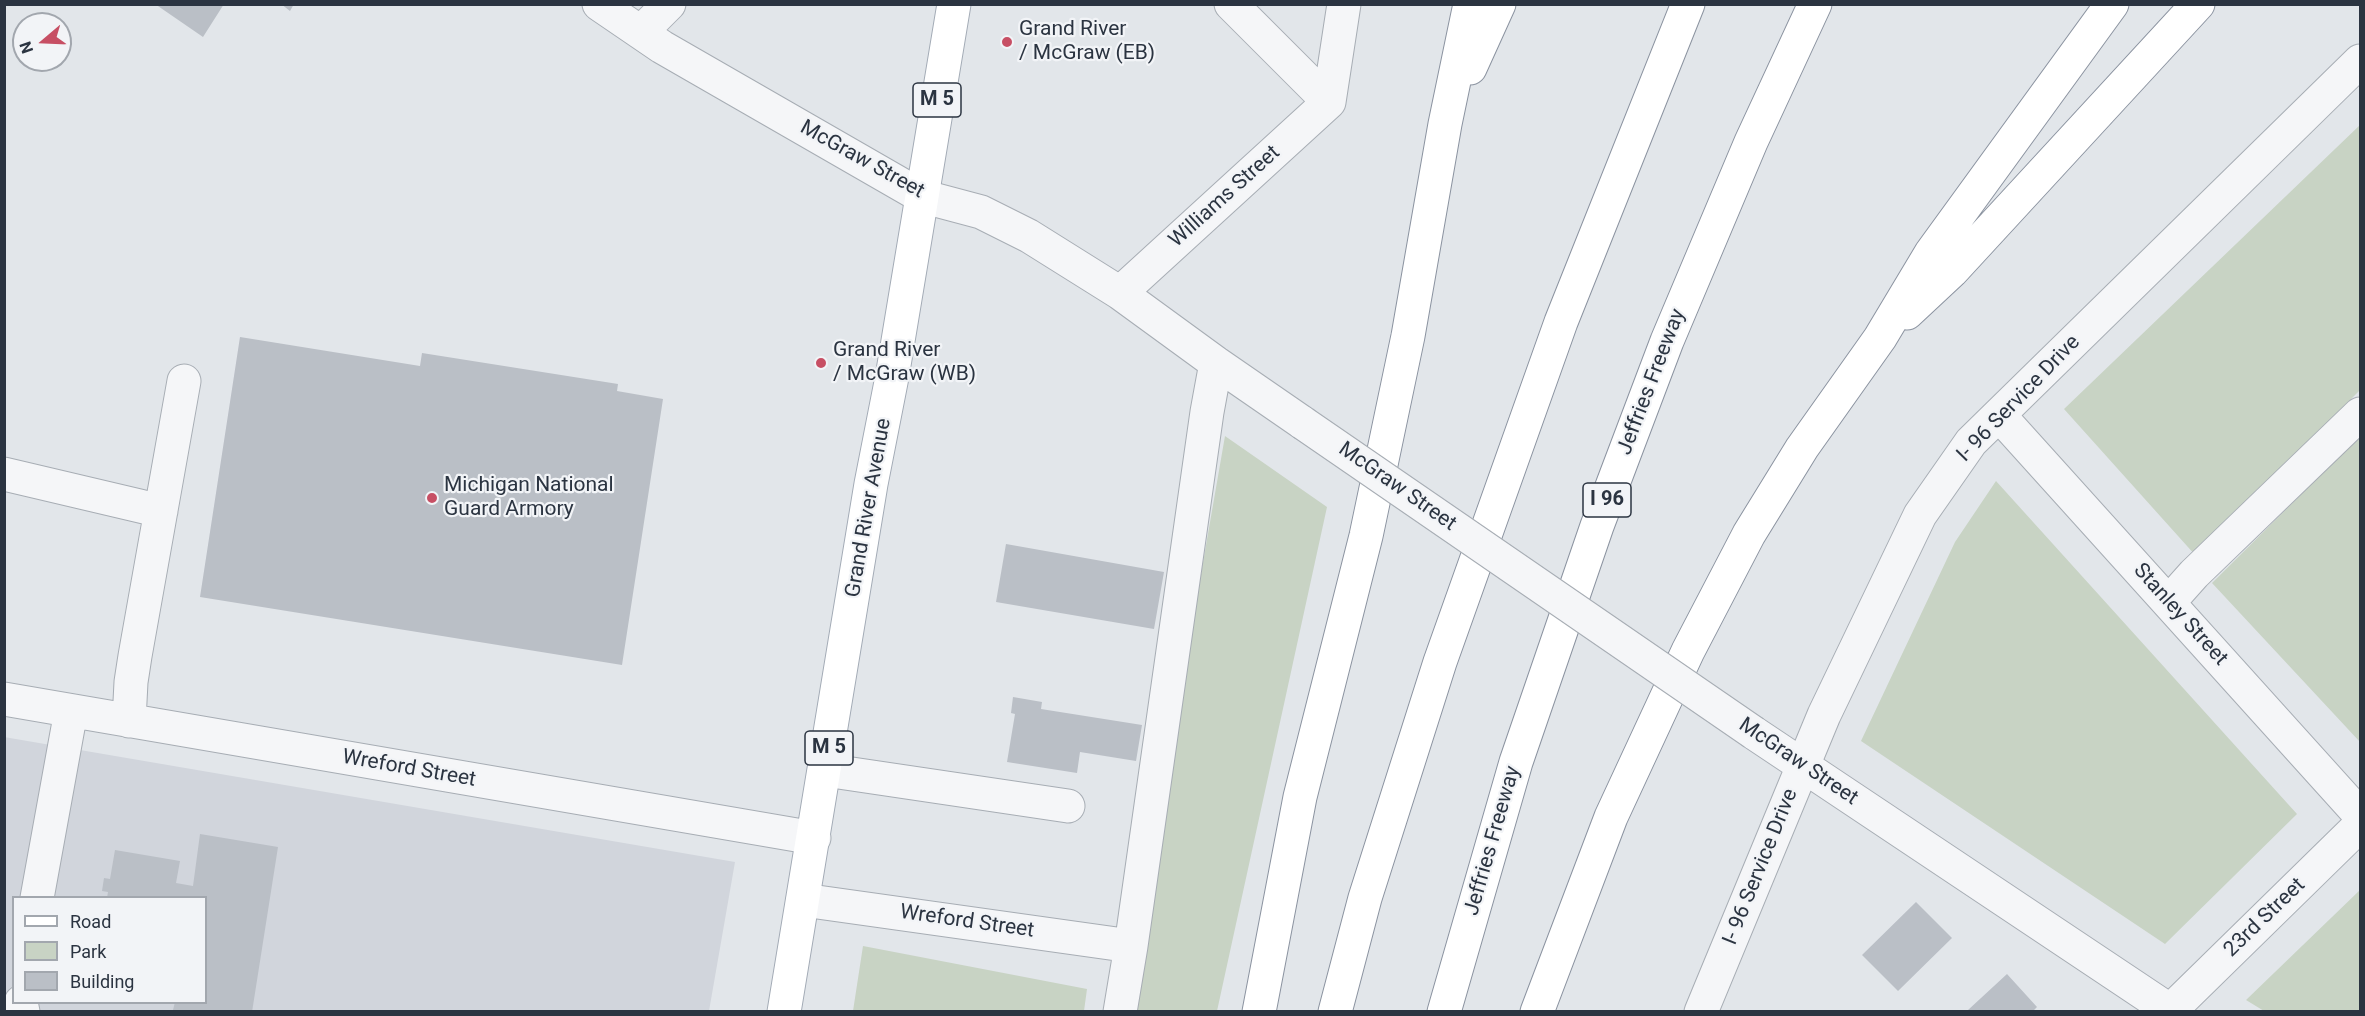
<!DOCTYPE html>
<style>
body{margin:0}
#map{position:relative;width:2365px;height:1016px;overflow:hidden;background:#e2e6ea;font-family:Roboto,sans-serif}
canvas{display:block}
.frame{position:absolute;inset:0;border:6px solid #2b3441;pointer-events:none}
.legend{position:absolute;left:12px;top:896px;width:195px;height:108px;box-sizing:border-box;background:#f2f4f7;border:2px solid #a2a7ae;margin:0;padding:8px 10px;list-style:none;font-size:18px;color:#2b3441}
.legend li{display:flex;align-items:center;gap:12px;height:30px}
.legend b{width:30px;border:2px solid #a2a7ae}
.north{position:absolute;left:12px;top:12px;width:60px;height:60px;box-sizing:border-box;background:#f2f4f7;border:2px solid #a2a7ae;border-radius:50%;rotate:251deg;font-size:16px;font-weight:700;line-height:24px;text-align:center;color:#2b3441}
.north::after{content:'';display:block;margin:auto;width:21px;height:27px;background:#c74f64;clip-path:polygon(50% 0,100% 100%,50% 72%,0 100%)}
</style>
<div id="map">
<canvas width="2365" height="1016"></canvas>
<div class="frame"></div>
<ul class="legend">
<li><b style="height:8px;background:#fff"></b>Road</li>
<li><b style="height:16px;background:#c8d3c4"></b>Park</li>
<li><b style="height:16px;background:#babfc6"></b>Building</li>
</ul>
<div class="north">N</div>
</div>
<script>
const ctx = document.querySelector('canvas').getContext('2d');
ctx.lineJoin = 'round';
function fill(path, color) { ctx.fillStyle = color; ctx.fill(path, 'evenodd'); }
const toPath = rows => new Path2D(rows.map(r => 'M' + r).join(''));
function strokePath(path, color, width, dash) { ctx.strokeStyle = color; ctx.lineWidth = width; ctx.lineCap = dash ? 'butt' : 'round'; ctx.setLineDash(dash || []); ctx.stroke(path); }
function write(font, color, halo, rows, align = 'center') {
  ctx.font = font + ' Roboto,sans-serif'; ctx.lineWidth = 4.5; ctx.setLineDash([]); ctx.textBaseline = 'middle'; ctx.strokeStyle = halo; ctx.fillStyle = color; for (const [text, x, y, turn = 0] of rows) {
    ctx.save(); ctx.translate(x, y); ctx.rotate((+turn || 0) * Math.PI / 180); ctx.textAlign = isNaN(turn) ? turn : align; if (halo) ctx.strokeText(text, 0, 0); ctx.fillText(text, 0, 0); ctx.restore();
  }
}
fill(toPath([
 [4,737,735,862,709,1011,5,1011],
 [14,898,206,898,206,1002,14,1002]
]), '#d1d5dc');
fill(toPath([
 [2360,125,2360,390,2196,556,2064,409],
 [1225,436,1327,507,1217,1011,1130,1012,1189,643],
 [2360,436,2360,742,2212,583],
 [1996,481,2297,814,2165,944,1861,741,1955,542],
 [2360,890,2360,1011,2264,1011,2246,1000],
 [863,946,1087,989,1084,1011,853,1011]
]), '#c8d3c4');
fill(toPath([
 [155,4,224,4,203,37],
 [281,4,294,4,290,11],
 [240,337,420,366,422,353,618,384,617,391,663,399,622,665,200,597],
 [1006,544,1164,572,1154,629,996,602],
 [1013,697,1042,702,1041,709,1142,725,1136,761,1080,752,1077,773,1007,762,1015,714,1011,713],
 [200,834,278,847,252,1012,173,1010,175,1002,206,1002,206,898,107,898,108,892,102,891,104,878,110,879,115,850,180,861,176,883,193,886],
 [1916,902,1952,938,1898,991,1862,955],
 [2007,974,2037,1007,2032,1012,1970,1012,1968,1010]
]), '#babfc6');
const minor = toPath([
 [599,4,662,47,921,196,981,212,1029,236,1120,293,1216,363,1303,423],
 [1231,4,1329,102],
 [641,32,669,4],
 [1329,102,1344,4],
 [1120,293,1329,102],
 [1999,415,2360,815],
 [4,474,161,511],
 [2169,602,2194,574,2360,414],
 [4,699,814,838],
 [129,721,131,682,135,656,184,381],
 [1754,733,2172,1012],
 [825,770,1068,806],
 [37,898,71,711],
 [803,900,1131,946],
 [21,1002,23,1012],
 [1120,1012,1131,946,1207,412,1216,363],
 [1701,1012,1824,715,1920,515,1971,442,2360,61],
 [2169,1012,2360,825]
]);
const major = toPath([
 [784,1012,871,484,892,377,954,4]
]);
const highway = toPath([
 [1470,68,1499,4],
 [1907,313,1952,271,2198,4],
 [1259,1012,1300,797,1366,536,1408,336,1445,124,1470,4],
 [1335,1012,1365,898,1440,662,1561,322,1688,4],
 [1444,1012,1516,762,1597,526,1667,341,1751,142,1815,4],
 [1537,1012,1611,817,1688,651,1749,534,1802,448,1880,338,1931,253,2112,4]
]);
strokePath(minor, '#a7adb4', 35);
strokePath(major, '#a2aab5', 35);
strokePath(highway, '#8b93a0', 35);
strokePath(minor, '#f5f6f8', 33);
strokePath(major, '#fff', 33);
strokePath(highway, '#fff', 33);
const minorBridge = toPath([
 [1303,423,1754,733]
]);
strokePath(minorBridge, '#a7adb4', 35, []);
strokePath(minorBridge, '#f5f6f8', 33);
for (const [x, y, r, color] of [
 [1007,42,6,"#c74f64"],
 [821,363,6,"#c74f64"],
 [432,498,6,"#c74f64"]
]) { const dot = new Path2D(); dot.arc(x, y, r, 0, 2 * Math.PI); ctx.fillStyle = color; ctx.fill(dot); strokePath(dot, '#f2f4f7', 2); }
for (const [x, y, w] of [
 [937,100,48],
 [1607,500,48],
 [829,748,48]
]) { const box = new Path2D(); box.roundRect(x - w / 2, y - 17, w, 34, 4.5); ctx.fillStyle = '#f2f4f7'; ctx.fill(box); strokePath(box, '#2b3441', 1.5); }
write('bold 20px', '#2b3441', null, [
 ["M 5",937,100],
 ["I 96",1607,500],
 ["M 5",829,748]
]);
write('21px', '#2b3441', '#f2f4f7', [
 ["Grand River",1019,30],
 ["/ McGraw (EB)",1019,54],
 ["Grand River",833,351],
 ["/ McGraw (WB)",833,375],
 ["Michigan National",444,486],
 ["Guard Armory",444,510]
], 'left');
write('21px', '#2b3441', '#f2f4f7', [
 ["McGraw Street",862,160,29],
 ["Williams Street",1225,197,-42],
 ["Jeffries Freeway",1652,382,-69],
 ["I- 96 Service Drive",2019,399,-46],
 ["McGraw Street",1397,487,35],
 ["Grand River Avenue",869,508,-80],
 ["Stanley Street",2180,615,48],
 ["McGraw Street",1798,762,34],
 ["Wreford Street",409,769,10],
 ["Jeffries Freeway",1493,841,-74],
 ["I- 96 Service Drive",1761,867,-68],
 ["23rd Street",2265,918,-44],
 ["Wreford Street",967,922,8]
]);
</script>
